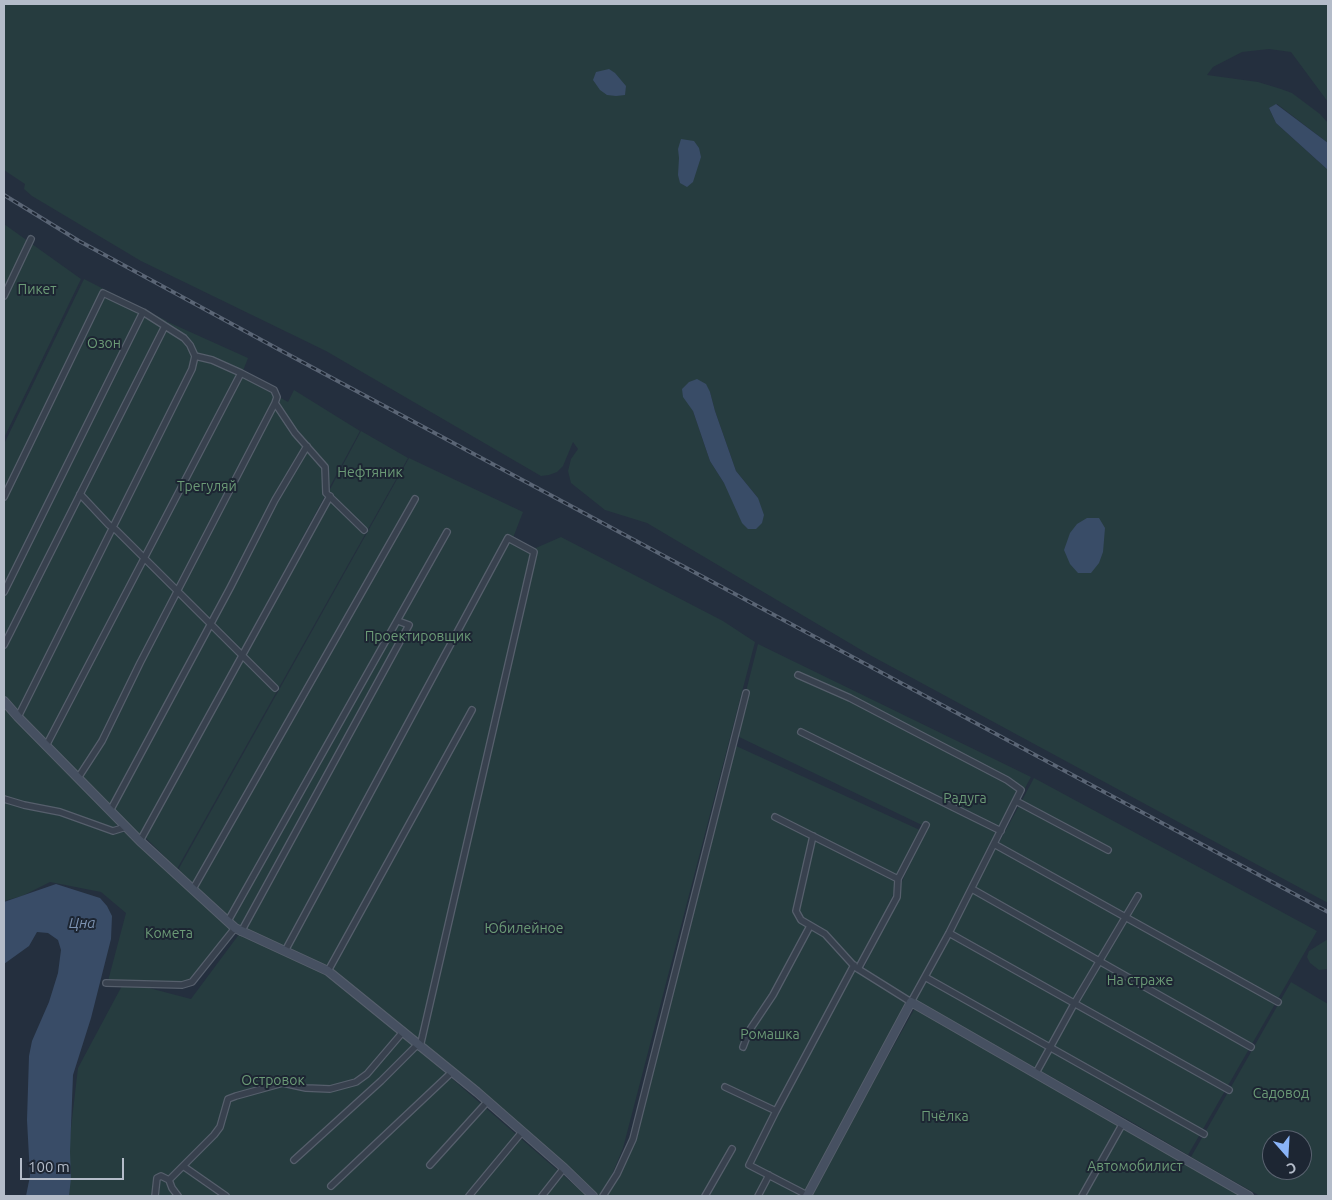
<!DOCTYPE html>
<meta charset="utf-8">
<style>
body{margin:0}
#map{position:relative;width:1332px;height:1200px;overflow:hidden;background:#242f3e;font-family:Ubuntu,sans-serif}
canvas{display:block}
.frame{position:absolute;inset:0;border:5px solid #b4bcc9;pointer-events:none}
.north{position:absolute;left:1262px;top:1130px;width:50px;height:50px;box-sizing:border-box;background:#1d2633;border:1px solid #59626f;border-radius:50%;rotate:161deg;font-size:14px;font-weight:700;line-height:20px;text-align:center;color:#b4bcc9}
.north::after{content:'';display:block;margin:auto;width:18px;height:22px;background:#8ab4f8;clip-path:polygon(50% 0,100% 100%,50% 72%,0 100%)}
.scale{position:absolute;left:20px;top:1158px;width:104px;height:22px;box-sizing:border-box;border:2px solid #b4bcc9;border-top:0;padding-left:6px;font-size:15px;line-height:18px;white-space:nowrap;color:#b4bcc9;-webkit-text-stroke:4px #1d2633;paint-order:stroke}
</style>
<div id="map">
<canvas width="1332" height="1200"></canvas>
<div class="frame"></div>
<div class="north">С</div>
<div class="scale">100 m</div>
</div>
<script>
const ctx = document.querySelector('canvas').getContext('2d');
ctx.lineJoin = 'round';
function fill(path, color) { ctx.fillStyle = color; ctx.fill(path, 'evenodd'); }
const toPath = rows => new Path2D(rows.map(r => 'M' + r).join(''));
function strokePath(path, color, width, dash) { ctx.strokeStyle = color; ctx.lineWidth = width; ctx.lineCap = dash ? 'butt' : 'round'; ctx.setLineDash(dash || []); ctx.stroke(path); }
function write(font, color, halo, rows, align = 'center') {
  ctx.font = font + ' Ubuntu,sans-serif'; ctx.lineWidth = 4; ctx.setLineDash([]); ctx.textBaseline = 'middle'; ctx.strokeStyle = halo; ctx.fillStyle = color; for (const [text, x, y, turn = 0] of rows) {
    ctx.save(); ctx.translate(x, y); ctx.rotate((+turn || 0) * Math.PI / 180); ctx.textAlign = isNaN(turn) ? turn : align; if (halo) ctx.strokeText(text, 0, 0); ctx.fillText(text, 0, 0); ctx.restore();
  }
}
fill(toPath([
 [4,4,1328,4,1328,102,1291,52,1269,49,1242,52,1213,67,1207,75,1258,82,1281,89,1292,93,1320,114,1328,123,1328,143,1277,104,1269,108,1276,123,1328,170,1328,903,868,654,647,523,605,510,571,483,568,471,571,459,578,449,573,442,563,466,557,472,549,475,541,476,326,351,141,261,32,196,24,189,25,184,4,170],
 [710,392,715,411,736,471,758,498,724,483,710,461,693,411],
 [4,224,81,279,4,438],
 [84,279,167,321,4,643,4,444],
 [168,322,248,358,241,376,288,402,294,390,360,431,141,836,21,716,4,695,4,649],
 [361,431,408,458,177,869,145,837],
 [409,458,523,512,511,543,529,551,561,537,723,621,755,642,623,1148,611,1177,599,1196,468,1082,328,967,248,933,178,870],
 [758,644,1031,777,911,998,806,1196,604,1196,627,1150,734,745,922,831,859,970,900,992,864,968,926,827,735,735],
 [4,704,118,822,114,829,4,796],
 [1034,778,1317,931,1188,1155,1130,1121,914,1000],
 [4,802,88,823,114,833,127,832,233,929,187,984,126,982,191,999,240,933,314,968,330,978,404,1037,587,1196,63,1196,78,1068,124,982,108,981,126,913,101,892,50,882,22,896,4,901],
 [1328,939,1328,969,1319,970,1310,963,1307,957,1309,951],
 [1291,982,1328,1004,1328,1196,1260,1196,1191,1157],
 [1272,1140,1302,1140,1302,1170,1272,1170],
 [915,1008,1121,1123,1078,1196,809,1196],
 [1124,1124,1247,1196,1083,1196]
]), '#263c3f');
fill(toPath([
 [609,69,615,73,626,86,625,95,616,96,607,95,600,90,593,80,596,72],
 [1276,104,1328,143,1328,170,1276,123,1269,108],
 [681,139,694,141,699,148,701,157,693,182,687,187,680,183,678,175,679,158,678,149],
 [697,379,706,384,710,392,715,411,736,471,758,498,764,515,762,523,756,529,748,529,742,523,724,483,710,461,693,411,683,397,682,389,689,382],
 [1087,518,1099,518,1105,528,1103,552,1099,563,1091,573,1078,573,1070,564,1064,550,1070,533,1077,524],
 [56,884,100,898,107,906,112,916,111,939,91,1018,73,1075,70,1152,71,1178,69,1196,26,1196,30,1176,27,1120,29,1056,32,1041,49,1002,58,973,61,950,58,940,48,933,37,932,29,946,4,964,4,902]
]), '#394c67');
const street = toPath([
 [4,296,31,239],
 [195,356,212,360,241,373,274,390,277,397,275,403],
 [80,494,109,525,116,530,275,688],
 [4,497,103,293,143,312,184,338,190,345,195,356,192,369,18,717],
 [4,592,143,312],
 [4,645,165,326],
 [798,675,850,698,1007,780,1021,790,949,933,911,1002,855,967,825,934,801,920,796,911,813,836],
 [801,732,1001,831],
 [46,746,241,373],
 [78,778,102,741,140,663,275,403,295,433,325,467,326,493,364,530],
 [4,799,24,805,60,812,113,831,126,827],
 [1016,801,1108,850],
 [110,811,230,588,275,500,307,446],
 [775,817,898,879,926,825],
 [140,841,330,496],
 [994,844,1278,1002],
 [193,889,415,499],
 [972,889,1251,1047],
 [228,921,447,532],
 [241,932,409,625,398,621],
 [949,933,1229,1090],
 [285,951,508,538,534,552,420,1047],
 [858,969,897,897,898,879],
 [328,971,472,710],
 [925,977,1204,1134],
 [106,983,182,985,192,982,235,928],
 [743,1047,749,1031,773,995,810,926],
 [1036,1073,1074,1004,1138,896],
 [725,1087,776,1111],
 [294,1160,381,1081,417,1045],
 [430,1165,487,1102],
 [183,1166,226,1196],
 [331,1186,452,1072],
 [807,1195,749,1165,776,1111,854,965],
 [155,1196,157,1178,161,1176,169,1180],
 [178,1196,172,1188,169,1180,214,1135,220,1127,228,1099,236,1096,283,1083,306,1088,330,1089,356,1082,367,1074,402,1033],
 [469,1196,522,1132],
 [542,1196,564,1168],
 [603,1196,617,1174,633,1139,746,693],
 [705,1196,732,1149],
 [758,1196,769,1175],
 [1082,1196,1123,1123]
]);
const secondary = toPath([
 [4,701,18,717,140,841,235,928,328,971,477,1092,564,1168,593,1196],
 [807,1196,911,1002,1249,1196]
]);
strokePath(street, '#565f6c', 8);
strokePath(secondary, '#565f6c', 10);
strokePath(street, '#38414e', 5.5);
strokePath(secondary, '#465061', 8);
const rail = toPath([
 [4,195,79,241,278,349,1328,912]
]);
strokePath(rail, '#5a6575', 4);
strokePath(rail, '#1d2633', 2, [5.5]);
write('14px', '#6b9a76', '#1d2633', [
 ["Пикет",37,289],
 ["Озон",104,343],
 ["Нефтяник",370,472],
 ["Трегуляй",207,486],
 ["Проектировщик",418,636],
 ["Радуга",965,798],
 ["Юбилейное",524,928],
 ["Комета",169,933],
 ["На страже",1140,980],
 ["Ромашка",770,1034],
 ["Островок",273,1080],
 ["Садовод",1281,1093],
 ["Пчёлка",945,1116],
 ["Автомобилист",1135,1166]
]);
write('italic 15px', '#7c92b1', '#1d2633', [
 ["Цна",82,923]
]);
</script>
